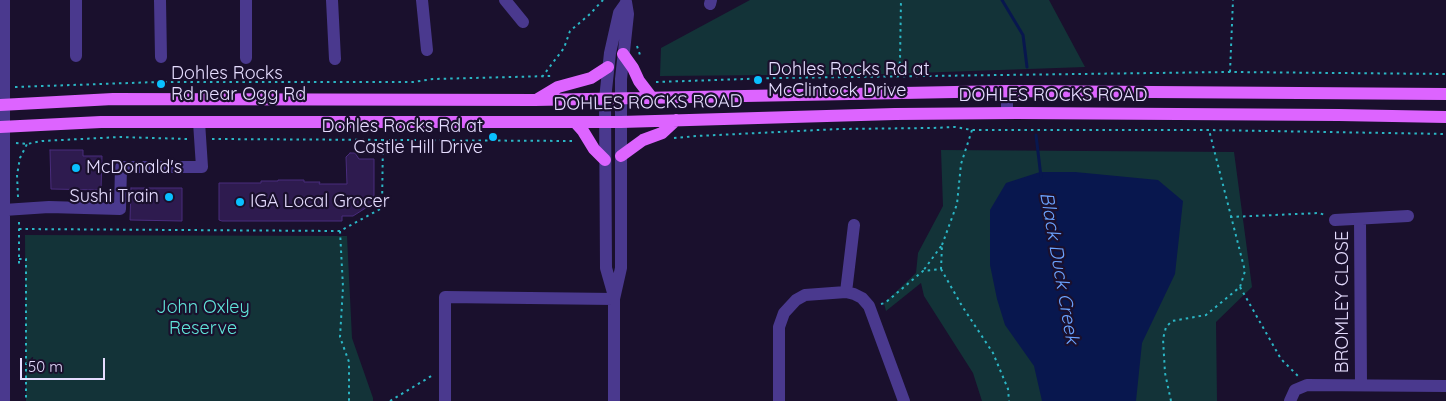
<!DOCTYPE html>
<style>
body{margin:0}
#map{position:relative;width:1446px;height:401px;overflow:hidden;background:#1a102d;font-family:Quicksand,sans-serif}
canvas{display:block}
.scale{position:absolute;left:20px;top:358px;width:85px;height:22px;box-sizing:border-box;border:2px solid #e6ddff;border-top:0;padding-left:6px;font-size:15px;line-height:18px;white-space:nowrap;color:#e6ddff;-webkit-text-stroke:4px #1a102d;paint-order:stroke}
</style>
<div id="map">
<canvas width="1446" height="401"></canvas>
<div class="scale">50 m</div>
</div>
<script>
const ctx = document.querySelector('canvas').getContext('2d');
ctx.lineJoin = 'round';
function fill(path, color) { ctx.fillStyle = color; ctx.fill(path, 'evenodd'); }
const toPath = rows => new Path2D(rows.map(r => 'M' + r).join(''));
function strokePath(path, color, width, dash) { ctx.strokeStyle = color; ctx.lineWidth = width; ctx.lineCap = dash ? 'butt' : 'round'; ctx.setLineDash(dash || []); ctx.stroke(path); }
function write(font, color, halo, rows, align = 'center') {
  ctx.font = font + ' Quicksand,sans-serif'; ctx.lineWidth = 4.5; ctx.setLineDash([]); ctx.textBaseline = 'middle'; ctx.strokeStyle = halo; ctx.fillStyle = color; for (const [text, x, y, turn = 0] of rows) {
    ctx.save(); ctx.translate(x, y); ctx.rotate((+turn || 0) * Math.PI / 180); ctx.textAlign = isNaN(turn) ? turn : align; if (halo) ctx.strokeText(text, 0, 0); ctx.fillText(text, 0, 0); ctx.restore();
  }
}
fill(toPath([
 [750,0,1049,0,1085,67,887,74,660,76,661,48],
 [941,150,1234,152,1252,287,1216,322,1217,401,982,401,973,373,924,296,921,283,886,311,884,303,916,273,918,253,943,206],
 [25,235,347,236,352,338,373,398,373,401,26,401]
]), '#133338');
fill(toPath([
 [1040,172,1075,172,1158,180,1183,201,1175,274,1142,343,1136,401,1042,401,1034,366,1005,325,997,299,990,265,990,210,1006,183]
]), '#08174e');
strokePath(toPath([
 [1002,0,1023,35,1027,67],
 [1036,135,1041,177]
]), '#08174e', 3);
const building = toPath([
 [50,150,83,150,83,156,102,156,101,190,51,189,50,150],
 [350,153,355,153,359,159,374,159,374,204,372,204,353,216,342,216,342,221,222,221,219,220,219,183,261,183,261,181,278,181,278,180,304,180,304,182,320,182,319,184,347,184,346,157,350,153],
 [131,188,182,188,182,221,130,220,131,188]
]);
fill(building, '#2e1b4f');
strokePath(building, '#492c7c', 1);
strokePath(toPath([
 [637,46,641,58],
 [1230,72,1233,0],
 [542,77,564,48,570,31,590,14,603,0],
 [898,77,900,61,901,0],
 [656,82,775,78,1230,72,1446,74],
 [15,87,158,82,413,82,433,79,552,76],
 [674,138,697,136,839,129,932,128,955,127,972,130,1208,130,1446,134],
 [212,139,575,141],
 [16,143,27,144,42,141,120,137,187,139],
 [18,197,17,175,20,158,27,144],
 [1230,217,1319,213,1325,215],
 [19,222,19,264],
 [19,229,340,231,382,208,383,139],
 [340,231,343,287,340,337,349,362,349,401],
 [942,245,957,204,961,164,972,130],
 [19,259,26,259,26,401],
 [941,269,962,306,993,353,1008,389,1009,401],
 [1240,287,1281,359,1298,376],
 [881,304,885,303,923,271,941,269,942,245,923,271],
 [390,401,433,375],
 [1171,401,1165,373,1163,339,1166,327,1172,321,1206,315,1240,287,1245,271,1209,130]
]), '#2bb6c5', 2, [2.5, 4]);
strokePath(toPath([
 [4,0,4,401],
 [160,0,161,57],
 [332,0,335,59],
 [422,0,427,50],
 [505,0,523,22],
 [710,4,711,0],
 [76,56,76,0],
 [246,58,246,0],
 [1007,91,1007,113],
 [4,210,49,207,120,209,121,167,202,167,199,122],
 [1360,219,1361,385],
 [1335,220,1408,216],
 [846,292,854,225],
 [614,296,606,268,605,99,610,53,619,13,626,3],
 [445,401,445,297,614,299],
 [614,401,614,299,621,268,621,79,628,14,626,2],
 [779,401,779,327,784,313,796,300,805,295,846,292,854,294,862,298,869,306,904,401],
 [1290,401,1295,390,1307,385,1446,386]
]), '#4a398e', 12);
strokePath(toPath([
 [623,54,633,68,639,81,652,98],
 [538,99,558,87,591,78,608,67],
 [0,105,113,99,535,100,1007,91,1446,94],
 [575,122,583,131,594,149,605,160],
 [0,127,101,122,621,122,895,114,1017,113,1339,115,1446,117],
 [621,156,643,140,662,133,676,120]
]), '#dd64ff', 12);
for (const [x, y, r, color] of [
 [758,80,5,"#09c0ff"],
 [161,84,5,"#09c0ff"],
 [493,137,5,"#09c0ff"],
 [76,168,5,"#09c0ff"],
 [169,197,5,"#09c0ff"],
 [240,202,5,"#09c0ff"]
]) { const dot = new Path2D(); dot.arc(x, y, r, 0, 2 * Math.PI); ctx.fillStyle = color; ctx.fill(dot); strokePath(dot, '#1a102d', 2); }
write('18px', '#e6ddff', '#1a102d', [
 ["Dohles Rocks Rd at",768,70],
 ["McClintock Drive",768,91],
 ["Dohles Rocks",171,74],
 ["Rd near Ogg Rd",171,95],
 ["Dohles Rocks Rd at",483,127,"right"],
 ["Castle Hill Drive",483,148,"right"],
 ["McDonald's",86,168],
 ["Sushi Train",159,197,"right"],
 ["IGA Local Grocer",250,202]
], 'left');
write('18px', '#e6ddff', '#1a102d', [
 ["DOHLES ROCKS ROAD",1053,96],
 ["DOHLES ROCKS ROAD",648,103,-1],
 ["BROMLEY CLOSE",1343,302,-90]
]);
write('18px', '#61e6da', '#1a102d', [
 ["John Oxley",203,308],
 ["Reserve",203,329]
]);
write('italic 19px', '#6ba3ff', '#1a102d', [
 ["Black Duck Creek",1059,268,80]
]);
</script>
